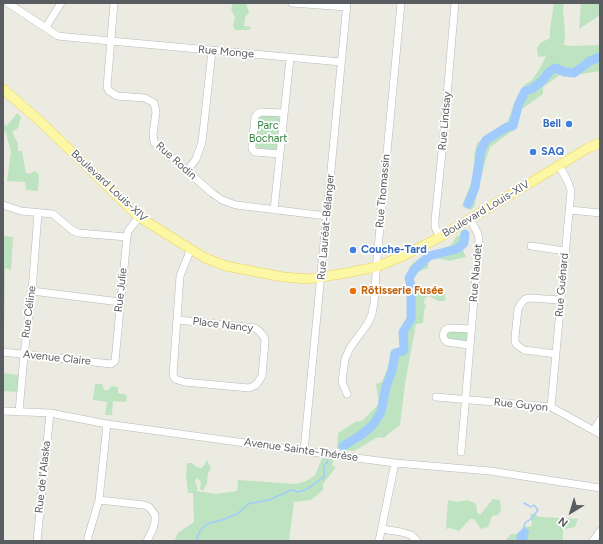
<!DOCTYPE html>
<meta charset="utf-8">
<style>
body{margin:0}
#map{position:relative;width:603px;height:544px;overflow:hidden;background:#ecebe1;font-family:Figtree,sans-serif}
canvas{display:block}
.frame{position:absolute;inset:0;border:4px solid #595c61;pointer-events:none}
.north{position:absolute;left:551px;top:492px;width:40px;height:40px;-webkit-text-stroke:3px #fff;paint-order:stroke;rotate:218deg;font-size:11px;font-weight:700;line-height:16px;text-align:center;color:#595c61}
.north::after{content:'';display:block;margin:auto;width:14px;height:18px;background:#595c61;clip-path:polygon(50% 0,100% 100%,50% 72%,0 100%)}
</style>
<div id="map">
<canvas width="603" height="544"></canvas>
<div class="frame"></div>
<div class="north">N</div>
</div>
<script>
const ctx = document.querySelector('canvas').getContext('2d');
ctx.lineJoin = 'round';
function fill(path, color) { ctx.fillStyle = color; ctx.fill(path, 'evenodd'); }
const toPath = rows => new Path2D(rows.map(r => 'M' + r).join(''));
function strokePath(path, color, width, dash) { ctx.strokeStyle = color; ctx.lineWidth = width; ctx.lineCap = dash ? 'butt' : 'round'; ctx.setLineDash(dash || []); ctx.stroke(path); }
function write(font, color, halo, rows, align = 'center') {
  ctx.font = font + ' Figtree,sans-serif'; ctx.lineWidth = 3.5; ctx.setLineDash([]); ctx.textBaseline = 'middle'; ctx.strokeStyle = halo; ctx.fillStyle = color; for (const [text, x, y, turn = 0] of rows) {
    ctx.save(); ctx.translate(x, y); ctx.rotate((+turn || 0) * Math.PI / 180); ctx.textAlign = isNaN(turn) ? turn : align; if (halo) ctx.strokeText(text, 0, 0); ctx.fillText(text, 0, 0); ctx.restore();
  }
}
fill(toPath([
 [233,3,246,3,249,13,245,17,244,26,251,27,249,30,235,30,233,26,235,17,231,9],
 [554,3,564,3,563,9,565,34,564,45,572,46,600,45,600,71,569,76,561,74,543,87,543,94,522,109,516,128,490,147,485,162,474,207,471,210,462,206,476,171,474,155,477,143,498,127,507,123,515,101,525,84,531,81,539,70,546,56,538,57,537,48,540,43,550,38,550,30],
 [581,3,600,3,600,15,579,29],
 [17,113,21,117,18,128,12,132,18,144,18,151,22,151,26,173,30,174,34,171,39,174,38,191,26,190,25,182,7,181,11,152,6,133,3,130,3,124,7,126],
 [262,115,278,116,280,119,277,148,274,150,258,148,255,146,258,117],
 [467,232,468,238,463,250,466,257,449,261,437,258,435,252,451,245,457,236],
 [3,236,13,237,11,270,5,268,4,331,3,331],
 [429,252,428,268,410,275,409,268,414,262],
 [413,283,441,291,444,292,446,299,444,301,438,301,429,296,425,298,424,302,426,306,424,311,423,323,416,324,405,384,400,425,388,434,384,438,378,437,354,451,337,449,338,433,355,422,362,421,379,404,376,384,382,382,393,354,402,345,401,331,408,315,411,286],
 [471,329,469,345,447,342,445,330],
 [3,373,20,375,18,392,3,391],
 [95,384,102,384,104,390,108,390,112,386,118,387,118,393,127,395,126,402,113,401,112,415,105,415,107,402,93,400],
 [323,456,334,458,332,466,336,467,323,484,323,490,311,500,294,502,289,540,174,541,178,533,194,522,193,493,188,493,186,476,187,463,192,463,196,467,202,468,207,460,211,469,208,473,207,483,203,491,200,489,201,482,197,478,195,481,198,489,196,491,216,494,237,491,238,480,296,484,306,481,315,475],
 [493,499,500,500,501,510,498,515,492,516,488,527,481,529,474,519,470,519,459,531,450,528,446,529,448,500,458,502,468,500,476,504,477,512,480,515],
 [530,513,540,517,578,519,575,527,563,529,563,541,505,541,511,534,517,534,524,527,532,526]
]), '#bde3c1');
fill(toPath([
 [524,527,529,530,527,541,516,541,517,534]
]), '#a0cbfc');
strokePath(toPath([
 [524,527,525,523,532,518,538,510,534,505,531,507,524,503],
 [196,541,200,531,207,524,222,520,237,514,248,504,269,500,291,490,299,492,307,489,324,477,324,466,328,461]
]), '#a0cbfc', 1.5);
strokePath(toPath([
 [468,204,475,187,481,150,486,140,507,127,513,126,518,106,525,91,532,89,542,81,549,72,555,68,565,72,574,73,590,61,600,57],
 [343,446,361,435,373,425,381,412,386,387,392,371,395,353,403,351,404,349,403,332,411,319,411,286,409,278,414,270,429,256,457,249,464,243,465,234]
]), '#a0cbfc', 9);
const minor = toPath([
 [8,3,58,36,67,37,341,62],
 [114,3,107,87,109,91,117,96,145,98,154,103,156,112,153,134,154,142,212,193,222,200,236,205,327,216],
 [292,3,346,7],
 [46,27,61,3],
 [280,154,255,152,252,149,252,146,255,117,257,114,261,112,284,113],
 [187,171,196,159,202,142,212,51],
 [3,205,21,211,53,214,72,230,78,233,127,237],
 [274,210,290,58],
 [570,210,600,213],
 [440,237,435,227,435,220,443,142,455,3],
 [531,246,565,251],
 [32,291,120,302],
 [178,320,255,328,259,331,264,337,265,341,262,376,256,385,249,388,184,382,175,379,173,375,180,276,190,251],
 [469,345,447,342,444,339,443,335,445,330,449,328,471,329],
 [3,352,111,364,115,361,127,237,128,231,139,217],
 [556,354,524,350,517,345,515,342,515,337,518,309,520,305,525,299,530,298,560,300],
 [347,394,342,382,345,359,350,348,368,323,372,314,374,303,377,259,401,3],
 [436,397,551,407,600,434],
 [551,407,571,191,568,182,559,165],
 [3,411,50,413,107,424,333,455,395,463,490,471,600,488],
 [19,412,24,355,32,291,38,213],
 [594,430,600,420],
 [304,451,347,3],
 [461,452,479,240,478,234,470,219],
 [99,500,144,505,149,507,155,515,155,521,153,529,147,541],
 [382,529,401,532,411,535,417,541],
 [37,541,50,413],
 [88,541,88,537,99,500,107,424],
 [379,541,395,463],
 [593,541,600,531]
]);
const major = toPath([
 [3,89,41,122,139,217,205,258,226,266,283,277,309,279,346,273,376,267,403,256,440,237,588,148,600,143]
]);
strokePath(minor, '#b6b8bd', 8);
strokePath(major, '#ecd259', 10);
strokePath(minor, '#fff', 7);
strokePath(major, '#fcf7a5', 9);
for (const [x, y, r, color] of [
 [569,124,4,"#3f7fe0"],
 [533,152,4,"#3f7fe0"],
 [353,250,4,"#3f7fe0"],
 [353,291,4,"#e8710a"]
]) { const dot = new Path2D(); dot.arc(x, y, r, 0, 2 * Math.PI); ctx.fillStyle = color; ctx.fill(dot); strokePath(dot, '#fff', 1.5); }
write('11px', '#595c61', '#fff', [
 ["Rue Monge",226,52,5],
 ["Rue Lindsay",445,121,-85],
 ["Rue Rodin",176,161,42],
 ["Boulevard Louis-XIV",109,186,43],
 ["Rue Thomassin",383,191,-85],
 ["Boulevard Louis-XIV",486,209,-31],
 ["Rue Lauréat-Bélanger",326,227,-85],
 ["Rue Naudet",476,273,-85],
 ["Rue Guénard",562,285,-85],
 ["Rue Julie",121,290,-84],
 ["Rue Céline",29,312,-83],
 ["Place Nancy",223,325,7],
 ["Avenue Claire",57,358,6],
 ["Rue Guyon",521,405,6],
 ["Avenue Sainte-Thérèse",301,450,8],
 ["Rue de l'Alaska",43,477,-84]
]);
write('bold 11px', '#366cbe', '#fff', [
 ["Bell",561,124,"right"],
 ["SAQ",541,152],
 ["Couche-Tard",361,250]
], 'left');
write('11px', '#378342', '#fff', [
 ["Parc",268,126],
 ["Bochart",268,139]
]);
write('bold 11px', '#c56008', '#fff', [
 ["Rôtisserie Fusée",361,291]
], 'left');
</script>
